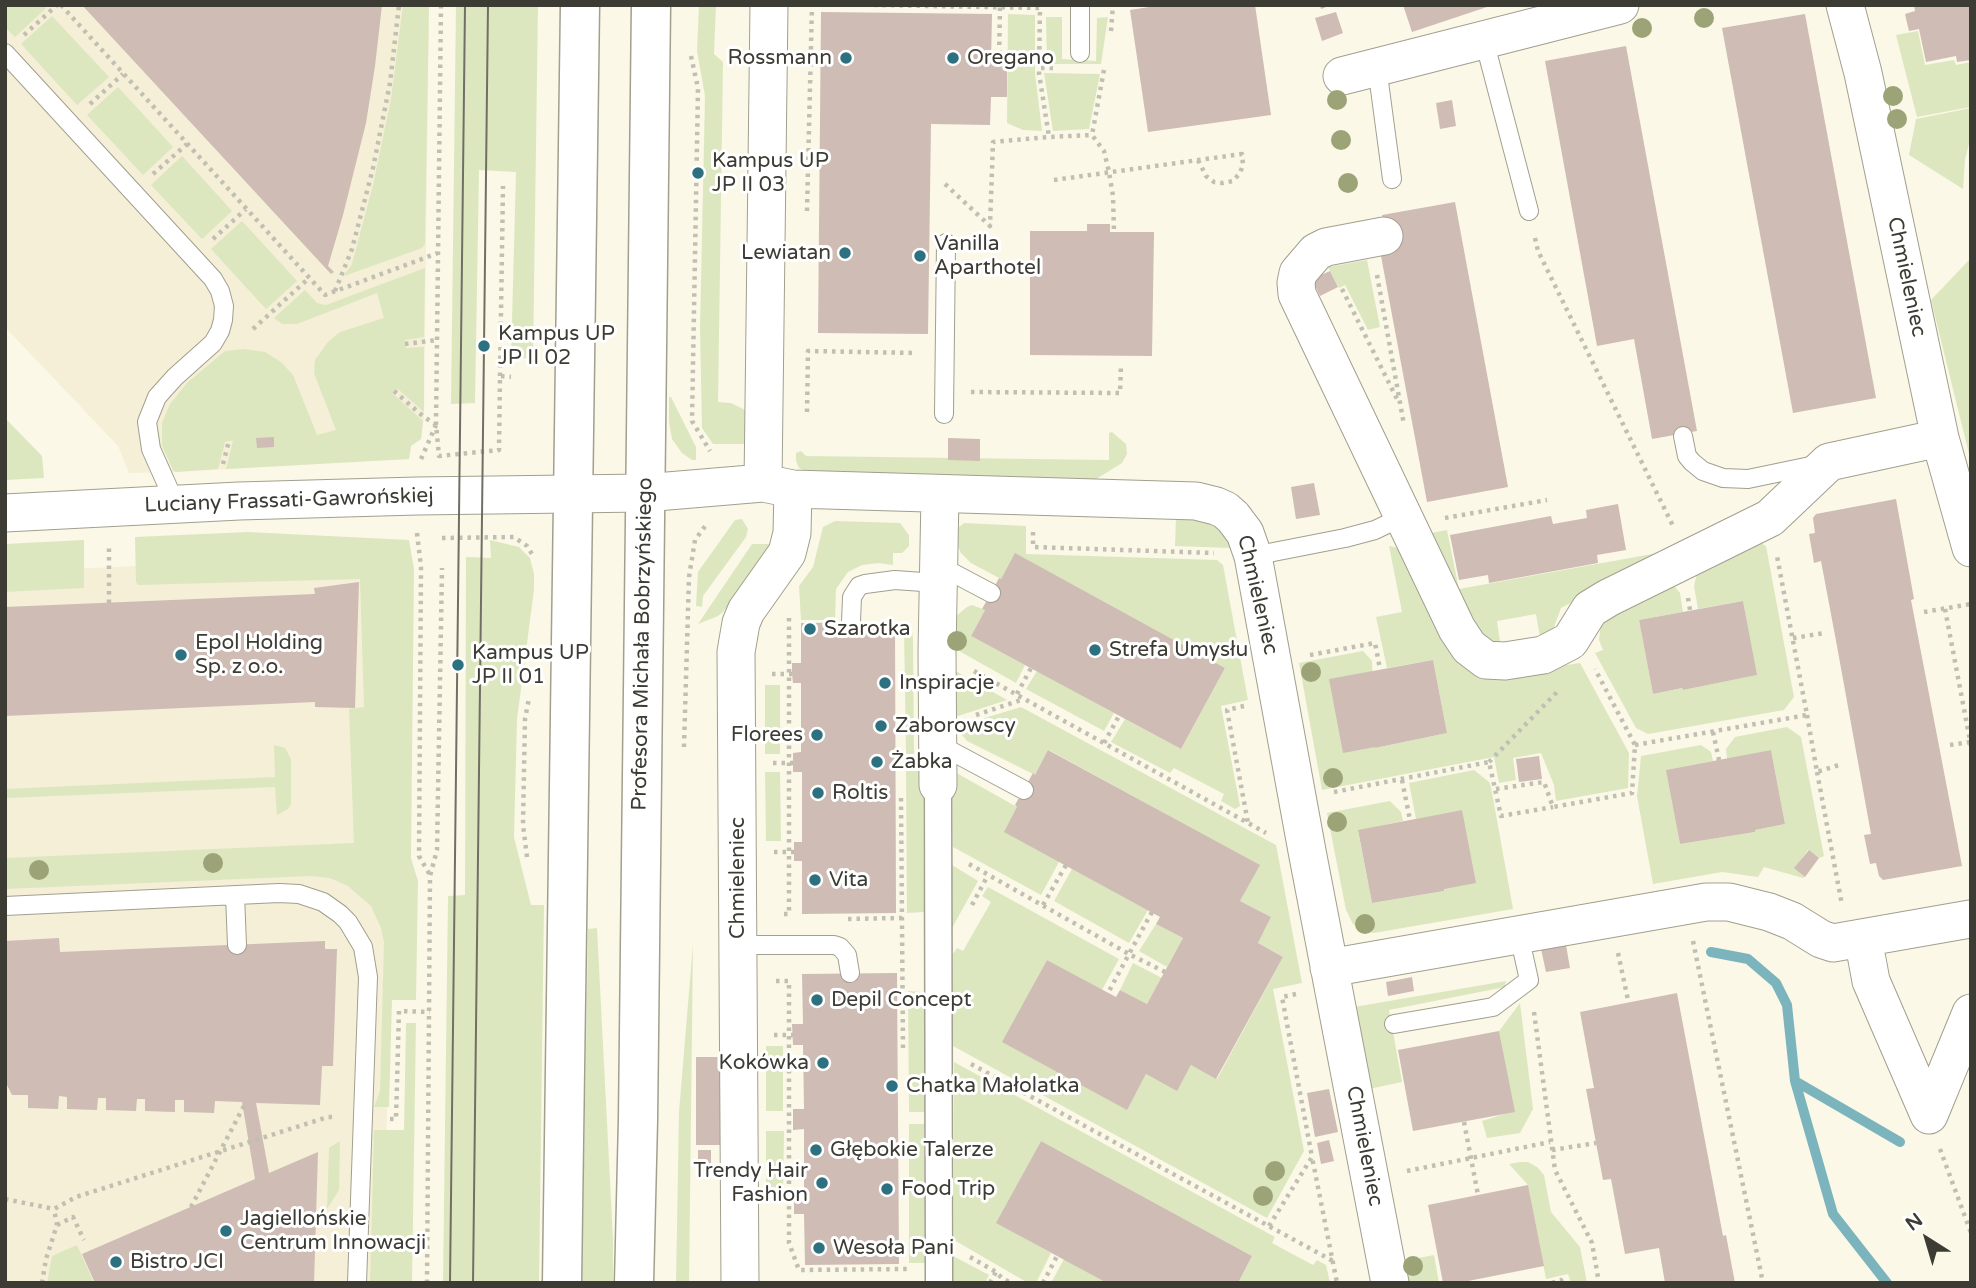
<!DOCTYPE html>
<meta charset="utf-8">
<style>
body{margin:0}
#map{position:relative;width:1976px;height:1288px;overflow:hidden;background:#fbf8e7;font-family:"Varela Round",sans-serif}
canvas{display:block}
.frame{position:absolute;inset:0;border:7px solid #3c3b34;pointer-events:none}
.north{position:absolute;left:1892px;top:1204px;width:70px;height:70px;-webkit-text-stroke:5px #fff;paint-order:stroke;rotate:323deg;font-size:19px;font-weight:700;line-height:28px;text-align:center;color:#3c3b34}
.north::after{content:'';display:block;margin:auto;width:24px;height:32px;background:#3c3b34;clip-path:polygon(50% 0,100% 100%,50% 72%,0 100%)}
</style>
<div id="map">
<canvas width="1976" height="1288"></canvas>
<div class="frame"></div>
<div class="north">N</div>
</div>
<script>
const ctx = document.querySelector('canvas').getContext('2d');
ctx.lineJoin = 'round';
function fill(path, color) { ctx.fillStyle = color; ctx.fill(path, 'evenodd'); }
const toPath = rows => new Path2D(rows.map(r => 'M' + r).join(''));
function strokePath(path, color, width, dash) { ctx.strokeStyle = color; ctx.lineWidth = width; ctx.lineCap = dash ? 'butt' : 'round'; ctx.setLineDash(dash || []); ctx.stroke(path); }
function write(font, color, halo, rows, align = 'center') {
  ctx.font = font + ' "Varela Round",sans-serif'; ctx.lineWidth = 6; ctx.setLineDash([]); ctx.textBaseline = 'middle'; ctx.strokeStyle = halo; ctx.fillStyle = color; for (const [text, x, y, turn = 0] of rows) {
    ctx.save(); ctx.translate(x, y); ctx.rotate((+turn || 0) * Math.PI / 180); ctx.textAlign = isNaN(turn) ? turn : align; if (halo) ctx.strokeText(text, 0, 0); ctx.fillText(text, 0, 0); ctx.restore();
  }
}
fill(toPath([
 [5,5,429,5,424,417,421,439,411,446,409,459,176,472,129,473,118,446,5,327],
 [354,556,402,596,382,1283,5,1283,5,572]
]), '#f4efd6');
fill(toPath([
 [5,5,43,5,46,8,15,37,5,27],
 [403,5,429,5,425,244,422,248,344,276,352,264,373,185,391,99],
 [456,5,538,5,533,359,511,357,516,172,479,170,475,403,451,404],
 [699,5,716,5,714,54,723,62,718,402,731,403,747,411,746,444,713,444,702,428,700,329,705,96,697,51],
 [1008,14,1035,15,1035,73,1042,131,1023,130,1007,123],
 [52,16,109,77,77,105,21,44],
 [1046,17,1062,17,1062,59,1096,61,1097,18,1108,17,1101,64,1047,64],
 [1918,31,1925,65,1954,60,1956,65,1971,62,1971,107,1917,117,1896,35],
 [1044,73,1100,74,1089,129,1053,131],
 [118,87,173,147,143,175,87,115],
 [1971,108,1971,135,1965,160,1963,189,1909,155,1916,119],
 [182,156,232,211,202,239,151,185],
 [242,221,297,281,266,309,211,249],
 [1971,258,1971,462,1931,300],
 [1367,260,1380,327,1368,330,1345,285,1339,288,1328,267],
 [425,268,424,337,405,340,406,348,424,347,424,412,398,389,392,393,423,421,421,439,411,446,409,459,226,469,233,441,229,441,225,442,218,469,176,472,173,470,162,445,162,423,170,404,187,383,225,351,244,349,265,352,281,362,293,375,317,435,336,430,314,373,315,360,328,342,340,332,384,318,377,293,297,324,282,324,274,318,305,290,317,303,326,305],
 [669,397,671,397,696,447,696,460,692,460,682,453,672,439,669,422],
 [5,418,42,456,44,478,5,480],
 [1112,432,1126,444,1127,454,1122,463,1093,481,805,471,799,468,796,461,796,453,801,451,806,456,1109,460,1109,433],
 [1176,518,1197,519,1216,525,1227,536,1231,548,1175,546],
 [742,519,748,529,746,537,703,596,702,607,696,606,698,572,735,520],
 [835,521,900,523,909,535,909,546,902,553,893,553,893,565,878,563,862,565,848,572,836,589,835,620,801,620,799,586,813,567,823,527],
 [964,523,1026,526,1026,554,1217,560,1223,565,1248,700,1221,706,1240,806,1235,809,1221,801,1224,794,1174,768,1170,773,1111,742,1125,719,1181,749,1225,668,1016,554,1001,579,971,563,961,553,956,542,956,533,959,527],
 [1447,530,1459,589,1674,550,1561,608,1554,627,1541,643,1536,614,1497,621,1501,649,1485,643,1426,534],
 [248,532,409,540,414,569,411,858,418,881,416,1000,392,1000,389,1107,374,1107,380,1091,384,942,381,928,371,906,348,886,330,878,311,876,5,889,5,858,354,843,349,709,364,707,360,579,138,585,136,582,135,537],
 [84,540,84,588,5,592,5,544],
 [490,540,519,547,530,558,534,574,534,590,517,719,514,837,531,905,544,905,539,1283,443,1283,448,896,465,895,466,557,491,558],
 [1755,540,1766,546,1794,697,1784,710,1648,734,1636,728,1595,653,1603,650,1599,640,1601,623,1671,582,1680,593,1683,612,1639,620,1653,694,1682,688,1683,690,1756,675,1743,601,1698,609,1694,586,1698,569],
 [752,544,772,544,723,612,718,616,698,624],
 [1389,546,1399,548,1506,674,1580,663,1629,753,1628,788,1556,801,1554,785,1541,753,1513,758,1516,780,1499,783,1494,757,1322,790,1299,663,1363,651,1372,661,1375,748,1447,733,1433,660,1387,668,1376,617,1402,612],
 [972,605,985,610,971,636,1025,665,1016,683,952,647,956,616,967,607],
 [904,627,912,631,913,638,914,754,906,754],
 [952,669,1007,700,952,718],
 [1037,671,1114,713,1104,731,1026,689],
 [765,685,780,685,780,754,765,754],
 [1021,707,1276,845,1302,983,1273,989,1304,1151,1267,1218,953,1046,953,954,957,948,963,951,991,902,982,896,988,887,1119,959,1102,990,1047,960,1003,1042,1127,1109,1146,1074,1177,1090,1191,1065,1217,1079,1283,957,1258,943,1271,917,1240,901,1259,865,1049,750,1035,775,967,741,955,727],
 [1787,727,1801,737,1824,856,1819,858,1808,850,1795,868,1805,877,1803,878,1764,867,1758,877,1722,872,1653,884,1637,796,1641,756,1701,745,1711,752,1713,761,1667,770,1680,844,1755,832,1755,830,1785,824,1771,750,1727,759,1726,749,1735,737],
 [274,745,285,748,291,759,291,804,288,809,277,815,275,787,5,798,5,789,275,777],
 [1474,770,1489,782,1491,787,1513,909,1374,933,1360,930,1353,924,1346,910,1327,813,1390,801,1401,812,1403,821,1358,831,1372,903,1444,891,1462,810,1416,819,1409,783],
 [906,771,923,771,924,912,907,913],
 [953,771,1017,807,1059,862,1041,895,953,847],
 [780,772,781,841,766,841,765,772],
 [952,865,978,881,952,928],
 [1072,869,1148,910,1129,943,1054,901],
 [1156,924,1183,938,1167,967,1139,951],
 [597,928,613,1239,613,1283,582,1283,588,929],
 [693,944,689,1283,676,1283,679,1112],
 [1133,963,1162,978,1147,1004,1120,990],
 [1506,981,1505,987,1389,1010,1402,1082,1369,1089,1354,1007],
 [908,991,921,992,925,997,925,1112,909,1112],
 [1520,1003,1533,1109,1520,1133,1487,1138,1482,1121,1514,1111,1499,1031],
 [406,1023,416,1023,412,1283,370,1283,374,1130,404,1130],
 [766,1046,783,1046,783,1111,766,1111],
 [954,1062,1275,1237,1272,1243,1313,1265,1317,1260,1326,1265,1330,1283,1238,1283,1252,1256,1041,1141,997,1223,1051,1253,1036,1283,1028,1283,954,1240],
 [909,1124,924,1124,925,1263,909,1263],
 [766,1131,784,1131,783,1195,766,1195],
 [340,1141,339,1190,327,1209,329,1148],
 [1520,1162,1528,1162,1537,1167,1544,1175,1551,1212,1580,1247,1587,1283,1571,1283,1568,1274,1546,1279,1528,1185,1509,1164],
 [77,1245,94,1283,47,1283,52,1256],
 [1434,1255,1439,1283,1407,1283,1403,1261],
 [953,1256,989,1275,985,1283,953,1283],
 [1064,1259,1107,1283,1051,1283]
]), '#dce7c0');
strokePath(toPath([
 [1711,952,1748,959,1776,983,1787,1005,1795,1081,1833,1214,1887,1283],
 [1795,1081,1900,1142]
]), '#7cb4be', 10);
fill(toPath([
 [82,5,382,5,375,66,366,123,343,215,328,266,334,272,331,274],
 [1162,5,1255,5,1271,115,1148,132,1130,10],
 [1403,5,1489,5,1490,6,1412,32],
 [1914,5,1971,5,1971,60,1957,62,1956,56,1926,62,1919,29,1909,31,1907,23,1905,14,1915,11],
 [821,12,992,14,991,63,1007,63,1007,97,991,97,990,125,931,124,928,334,818,333],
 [1336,12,1343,33,1322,41,1315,18],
 [1805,14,1876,398,1793,413,1722,28],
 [1626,46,1697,431,1652,439,1634,339,1597,346,1545,61],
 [1452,100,1456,126,1440,129,1436,103],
 [1455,202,1508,487,1427,502,1381,256,1389,254,1382,215],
 [1087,224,1110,224,1110,232,1154,232,1152,356,1030,355,1030,231,1087,231],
 [1330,271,1338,287,1320,296,1312,279],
 [274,437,274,447,257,448,256,438],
 [948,438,980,439,980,461,948,460],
 [1314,483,1320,515,1296,519,1291,487],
 [1896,499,1914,599,1911,600,1962,866,1883,880,1879,876,1876,863,1870,864,1864,835,1871,834,1837,646,1821,561,1814,563,1809,534,1815,533,1813,518,1816,514],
 [1618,504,1626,550,1597,555,1598,563,1489,583,1488,575,1459,580,1450,535,1551,516,1553,524,1587,518,1586,510],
 [1015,553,1225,668,1181,749,971,636,985,610,982,609,991,593,999,578,1001,579],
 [359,582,355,708,315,707,315,702,5,716,5,607,315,594,314,588],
 [1743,601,1757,675,1683,690,1682,688,1653,694,1639,620],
 [895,622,896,913,802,914,802,861,794,861,794,842,802,842,802,772,793,772,793,753,801,752,801,683,793,683,792,674,792,663,801,663,801,623],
 [1433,660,1447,733,1375,748,1375,747,1343,753,1329,679],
 [1048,750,1260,865,1240,901,1271,917,1258,943,1283,957,1216,1079,1191,1065,1177,1091,1146,1074,1127,1110,1002,1042,1047,960,1116,997,1120,990,1147,1004,1183,938,1156,924,1160,917,1004,832,1017,807,1015,805,1033,773,1035,775],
 [1771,750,1785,824,1755,830,1755,832,1680,844,1666,770],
 [1539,756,1542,779,1519,782,1516,759],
 [1462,810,1476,883,1444,889,1444,891,1372,903,1358,830],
 [1809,850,1819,858,1805,877,1794,868],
 [59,938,60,952,325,941,325,949,337,949,333,1066,322,1066,320,1105,256,1103,269,1173,318,1152,314,1283,95,1283,82,1254,255,1179,242,1102,215,1101,214,1113,184,1112,184,1100,175,1100,175,1112,145,1111,145,1099,137,1099,136,1111,106,1110,106,1098,98,1098,97,1110,67,1109,67,1097,59,1096,58,1109,28,1108,28,1095,12,1095,5,1081,5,941],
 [1566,945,1570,968,1546,972,1541,949],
 [897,973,899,1264,805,1265,804,1214,794,1214,794,1194,804,1194,804,1129,793,1130,793,1109,804,1109,803,1045,793,1045,792,1024,803,1024,802,974],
 [1412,977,1414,991,1388,996,1386,982],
 [1677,993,1723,1236,1726,1235,1735,1283,1665,1283,1659,1248,1625,1254,1611,1179,1603,1180,1596,1143,1586,1089,1594,1088,1580,1012],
 [1499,1031,1515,1112,1413,1131,1398,1050],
 [696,1057,720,1057,720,1145,696,1145],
 [1329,1089,1338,1132,1315,1137,1307,1093],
 [1329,1140,1334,1161,1321,1164,1317,1143],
 [1041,1141,1252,1256,1238,1283,1107,1283,996,1223],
 [698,1150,711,1150,711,1174,698,1174],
 [1528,1185,1544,1266,1458,1283,1443,1283,1428,1205]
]), '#cebcb5');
const service = toPath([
 [1484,40,1529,211],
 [5,53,213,279,220,291,224,306,223,320,220,331,213,343,175,377,157,397,147,422,151,449,176,505],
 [1080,53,1080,5],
 [1377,67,1392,179],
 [944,414,946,243],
 [1683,436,1687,456,1692,462,1703,471,1723,478,1748,479,1815,465],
 [1253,556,1345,538,1375,530,1404,516],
 [938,565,991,593],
 [851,622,852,597,859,586,865,584,895,580,937,583],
 [938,744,1024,790],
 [235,895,237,945],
 [5,906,279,893,299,894,323,902,340,914,348,922,363,947,368,977,357,1283],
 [738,945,834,945,840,947,847,955,850,973],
 [1394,1024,1493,1007,1529,980,1519,935]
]);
const pedestrian = toPath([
 [938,785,939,1283]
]);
const minor = toPath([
 [1845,5,1863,73,1940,438,1971,548],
 [1342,76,1620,5],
 [1384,236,1326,247,1316,252,1298,273,1296,283,1297,294,1457,629,1469,647,1486,660,1505,661,1543,655,1570,641,1590,609,1608,598,1770,518,1829,462,1940,438],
 [763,483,769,5],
 [5,513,239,501,417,496,644,493,763,483,793,489,1196,501,1216,506,1225,510,1233,517,1245,533,1253,556,1307,851,1390,1283],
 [938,785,937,651,940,495],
 [1863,938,1871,981,1929,1115],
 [1329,968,1706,902,1729,902,1769,912,1792,921,1821,939,1833,943,1970,919],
 [1929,1115,1971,1013],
 [740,1283,736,652,741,623,746,611,787,553,792,533,793,489]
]);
const secondary = toPath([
 [562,1283,580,5],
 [634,1283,638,1120,651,5]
]);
strokePath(service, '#a29f8f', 20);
strokePath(pedestrian, '#a29f8f', 29);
strokePath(minor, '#a29f8f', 39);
strokePath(secondary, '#a29f8f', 41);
strokePath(toPath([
 [61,5,325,295,438,253],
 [441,5,436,424,439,456,499,450,500,376,511,377],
 [874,5,1040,8,1039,73,1049,137],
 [1322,5,1325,13],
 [1111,31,1113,5],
 [24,35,57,5],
 [691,56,698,88,692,421,710,451],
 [999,62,1000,7],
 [1041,68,1057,68],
 [1104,70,1092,135,1104,151,1109,172,1113,196,1114,231],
 [90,104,123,74],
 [153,174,187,144],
 [1054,180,1242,154,1243,165,1240,173,1233,181,1223,183,1214,182,1206,176,1198,160],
 [945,184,990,226,993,142,1049,137,1092,135],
 [807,211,812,5],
 [1535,238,1538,251,1673,526],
 [213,239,246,209],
 [1377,275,1404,425],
 [1342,289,1398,401],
 [335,291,352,249,373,168,390,83,399,5],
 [253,329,309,278],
 [405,344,437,340],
 [500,376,503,186],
 [394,391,424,417,435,424],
 [971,392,1120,393,1121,365],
 [807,412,808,351,917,353],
 [421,459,436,425],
 [223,464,229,441],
 [1445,518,1547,500],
 [1033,532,1033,547,1214,553],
 [417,533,421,567,419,856,430,875],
 [442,538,514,537,527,546,532,554],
 [1688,598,1690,610],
 [109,603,109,544],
 [1945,609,1971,746],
 [1924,612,1971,604],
 [1793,638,1825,633],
 [1310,655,1375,643,1380,669],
 [974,671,1266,833],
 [772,674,792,674],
 [1017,694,1031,668],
 [1244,706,1227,710,1248,823],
 [976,715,1024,699],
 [1807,715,1817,772,1842,764],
 [1713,732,1719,760],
 [1104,743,1119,716],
 [1635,745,1807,715,1777,556],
 [1950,745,1970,742],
 [684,747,689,577,695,540,706,525],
 [1489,762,1559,690],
 [773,763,793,763],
 [1817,772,1842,905],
 [1402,780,1410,820],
 [1496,789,1544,782,1553,807,1632,793,1635,745,1595,669],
 [1334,792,1489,762,1501,816,1553,807],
 [901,798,903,1049],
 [774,852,794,852],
 [527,857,523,825,525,719,529,698],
 [969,864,1129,954,1108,993],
 [972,905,988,875],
 [1043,905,1066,865],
 [1152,912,1129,954,1165,972],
 [784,914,789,914,789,615],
 [848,919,902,918],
 [1693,941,1763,1283],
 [1618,953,1628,1000],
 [776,981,789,981,789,1243,799,1270,907,1269],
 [1296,994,1282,997,1312,1157],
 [1534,1012,1555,1170,1592,1243,1599,1283],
 [774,1035,793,1035],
 [971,1064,1333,1261],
 [390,1119,396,1119,399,1011,430,1012],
 [1464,1122,1478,1195],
 [1940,1149,1971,1233],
 [1552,1150,1596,1143],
 [1407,1171,1550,1142],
 [5,1199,54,1209,76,1197,328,1117,336,1117],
 [191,1207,246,1102],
 [57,1225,73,1217,84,1240],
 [1269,1226,1312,1157,1337,1283],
 [970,1257,996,1272,1002,1278,1011,1283],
 [42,1283,46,1259,57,1225,54,1209],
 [427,1283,430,876,437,850,442,568],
 [990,1283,996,1272],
 [1043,1283,1057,1256],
 [1552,1283,1561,1280,1562,1283]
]), '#c1bfb1', 4.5, [3.5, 5]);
strokePath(service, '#fff', 18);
strokePath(pedestrian, '#fff', 26);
strokePath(minor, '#fff', 37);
strokePath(secondary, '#fff', 38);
strokePath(toPath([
 [450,1283,465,5],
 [473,1283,488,5]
]), '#706e65', 2);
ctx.fillStyle = '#9ca377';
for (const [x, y] of [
 [1704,18],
 [1642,28],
 [1893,96],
 [1337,100],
 [1897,119],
 [1341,140],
 [1348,183],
 [957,641],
 [1311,672],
 [1333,778],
 [1337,822],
 [213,863],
 [39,870],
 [1365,924],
 [1275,1171],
 [1263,1196],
 [1413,1266]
]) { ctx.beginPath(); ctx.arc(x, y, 10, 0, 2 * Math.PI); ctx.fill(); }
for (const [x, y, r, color] of [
 [846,58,7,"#2d7181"],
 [953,58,7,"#2d7181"],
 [698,173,7,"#2d7181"],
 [845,253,7,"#2d7181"],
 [920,256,7,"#2d7181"],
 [484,346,7,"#2d7181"],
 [810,629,7,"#2d7181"],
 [1095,650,7,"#2d7181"],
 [181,655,7,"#2d7181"],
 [458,665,7,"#2d7181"],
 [885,683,7,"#2d7181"],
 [881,726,7,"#2d7181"],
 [817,735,7,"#2d7181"],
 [877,762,7,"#2d7181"],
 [818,793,7,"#2d7181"],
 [815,880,7,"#2d7181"],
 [817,1000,7,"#2d7181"],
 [823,1063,7,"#2d7181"],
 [892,1086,7,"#2d7181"],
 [816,1150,7,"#2d7181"],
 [822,1183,7,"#2d7181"],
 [887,1189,7,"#2d7181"],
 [226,1231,7,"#2d7181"],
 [819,1248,7,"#2d7181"],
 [116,1262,7,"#2d7181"]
]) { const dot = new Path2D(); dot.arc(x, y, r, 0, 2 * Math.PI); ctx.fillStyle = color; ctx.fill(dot); strokePath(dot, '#fff', 2.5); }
write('21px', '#3c3b34', '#fff', [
 ["Rossmann",832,58,"right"],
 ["Oregano",967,58],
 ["Kampus UP",712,161],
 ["JP II 03",712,185],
 ["Vanilla",934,244],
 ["Aparthotel",934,268],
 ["Lewiatan",831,253,"right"],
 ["Kampus UP",498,334],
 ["JP II 02",498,358],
 ["Szarotka",824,629],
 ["Epol Holding",195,643],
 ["Sp. z o.o.",195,667],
 ["Strefa Umysłu",1109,650],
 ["Kampus UP",472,653],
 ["JP II 01",472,677],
 ["Inspiracje",899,683],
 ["Zaborowscy",895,726],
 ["Florees",803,735,"right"],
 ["Żabka",891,762],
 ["Roltis",832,793],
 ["Vita",829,880],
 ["Depil Concept",831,1000],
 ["Kokówka",809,1063,"right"],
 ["Chatka Małolatka",906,1086],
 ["Głębokie Talerze",830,1150],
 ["Trendy Hair",808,1171,"right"],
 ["Fashion",808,1195,"right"],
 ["Food Trip",901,1189],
 ["Jagiellońskie",240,1219],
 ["Centrum Innowacji",240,1243],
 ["Wesoła Pani",833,1248],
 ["Bistro JCI",130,1262]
], 'left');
write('21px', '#3c3b34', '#fff', [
 ["Chmieleniec",1906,277,78],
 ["Luciany Frassati-Gawrońskiej",289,501,-2],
 ["Chmieleniec",1257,595,77],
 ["Profesora Michała Bobrzyńskiego",643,644,-89],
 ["Chmieleniec",738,878,-90],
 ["Chmieleniec",1364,1146,79]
]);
</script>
